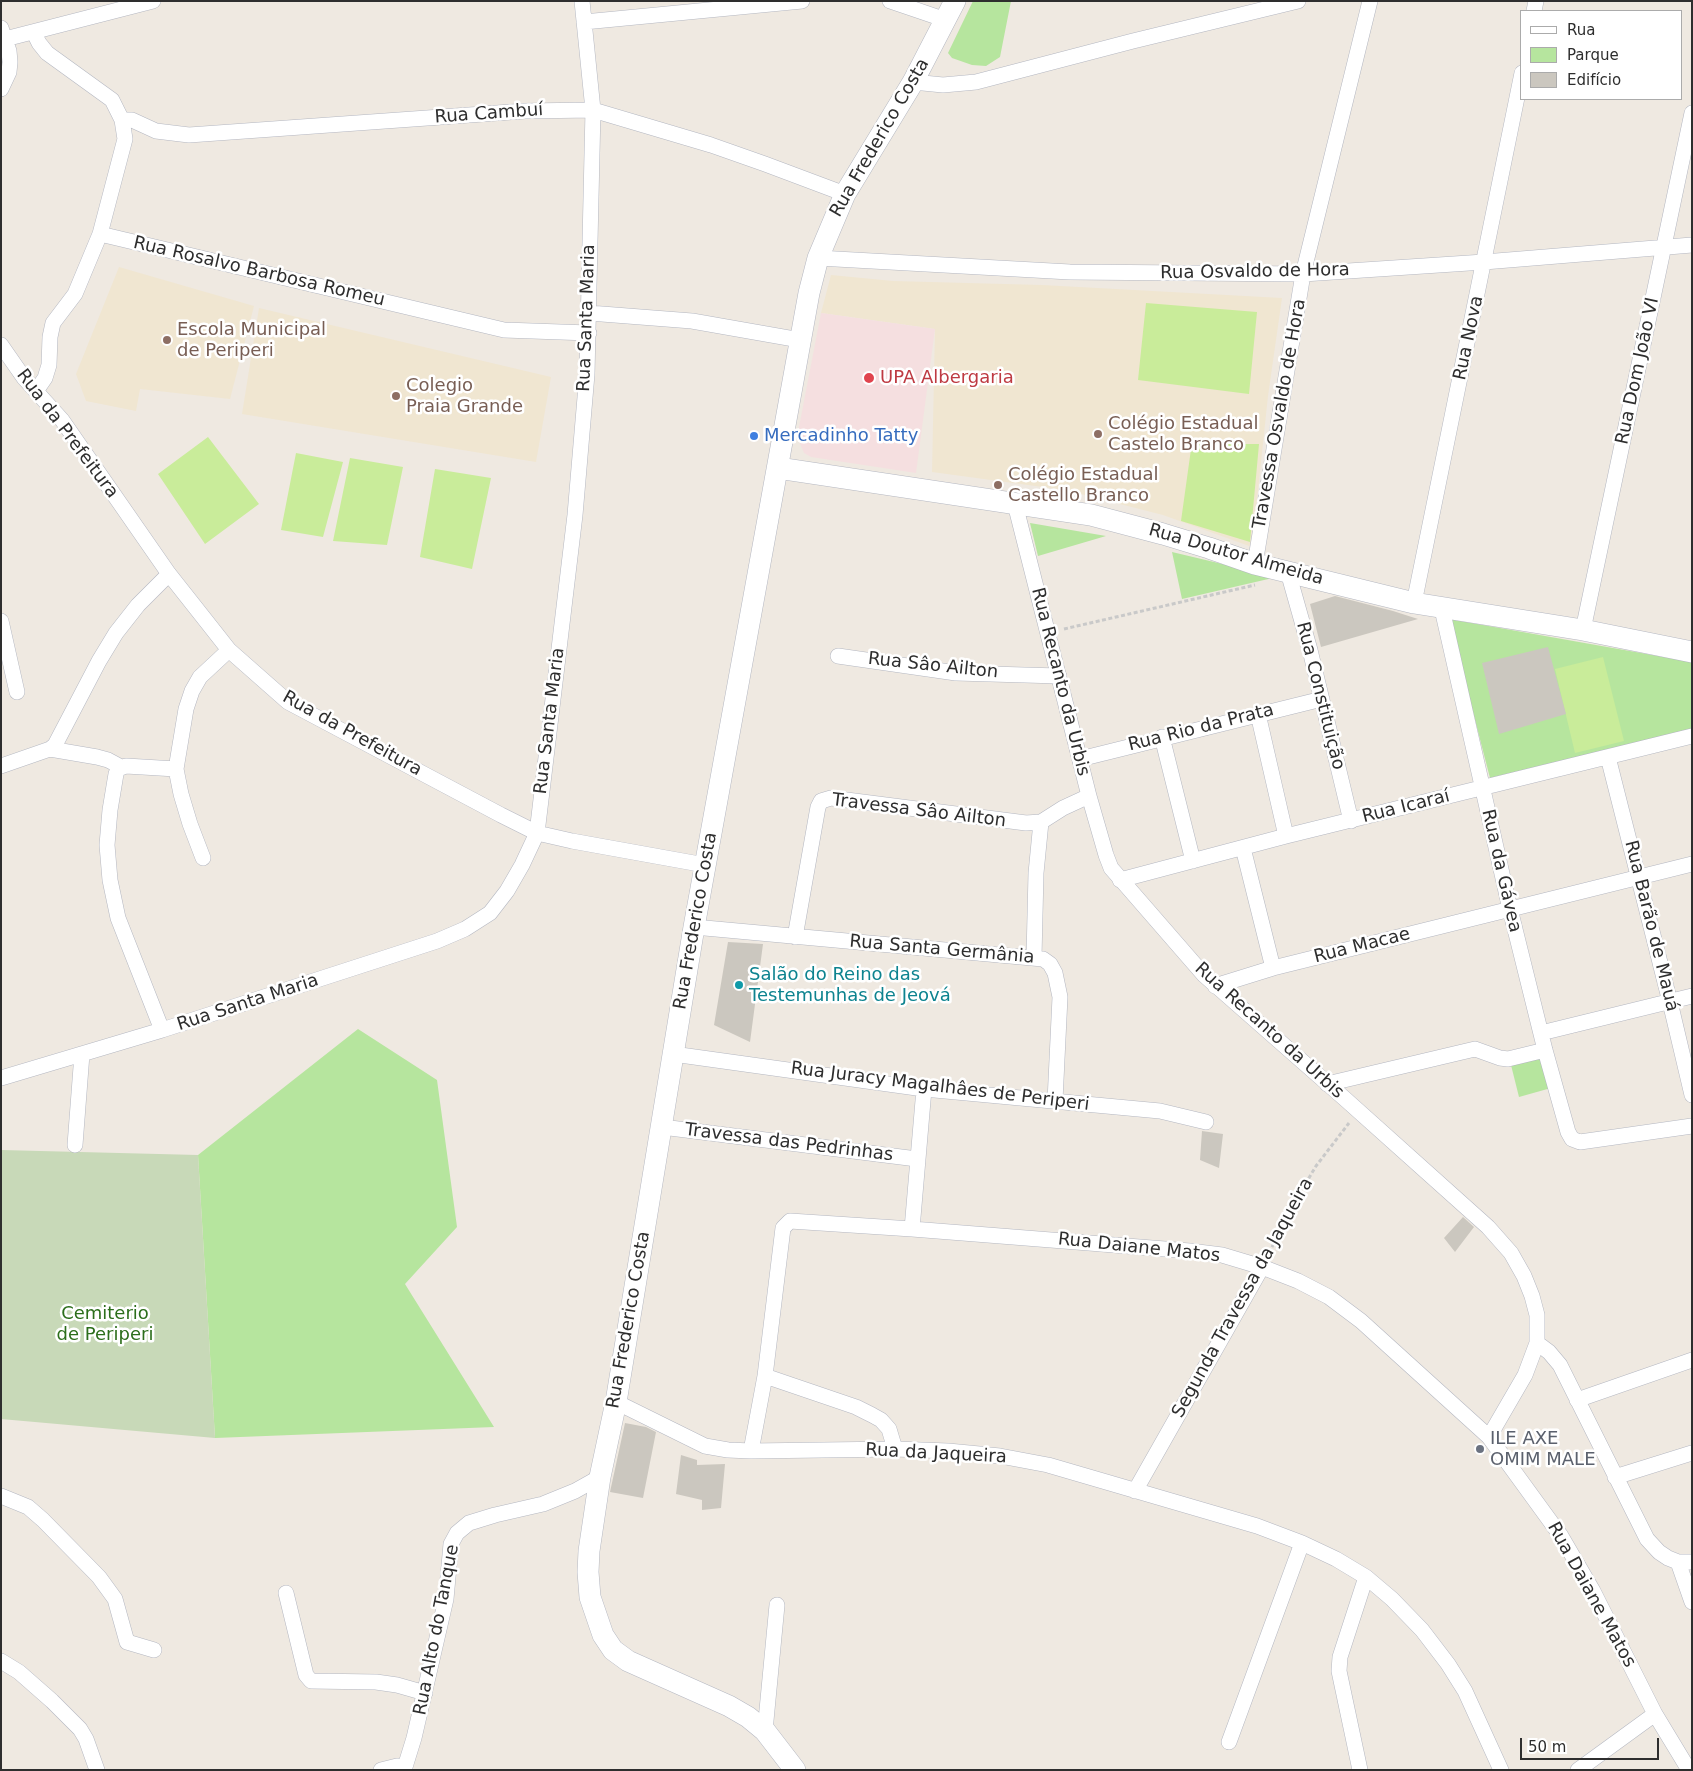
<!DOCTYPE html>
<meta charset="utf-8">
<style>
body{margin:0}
#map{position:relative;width:1693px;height:1771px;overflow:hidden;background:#efe9e1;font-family:"DejaVu Sans",sans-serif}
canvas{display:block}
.frame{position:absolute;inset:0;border:2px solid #2e2e2e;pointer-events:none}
.legend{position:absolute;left:1520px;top:10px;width:162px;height:90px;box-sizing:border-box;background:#fff;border:1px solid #ababab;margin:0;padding:6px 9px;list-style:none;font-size:15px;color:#2e2e2e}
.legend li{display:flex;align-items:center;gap:10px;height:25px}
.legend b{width:25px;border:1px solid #ababab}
.scale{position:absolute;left:1520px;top:1738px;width:139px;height:22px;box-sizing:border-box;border:2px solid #2e2e2e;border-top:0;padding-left:6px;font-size:15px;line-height:18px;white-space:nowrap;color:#2e2e2e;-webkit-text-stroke:4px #fff;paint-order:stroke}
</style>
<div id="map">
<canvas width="1693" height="1771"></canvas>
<div class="frame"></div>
<ul class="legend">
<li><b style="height:6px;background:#fff"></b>Rua</li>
<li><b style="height:14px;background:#b6e59e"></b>Parque</li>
<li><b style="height:14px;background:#cbc7bf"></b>Edifício</li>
</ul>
<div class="scale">50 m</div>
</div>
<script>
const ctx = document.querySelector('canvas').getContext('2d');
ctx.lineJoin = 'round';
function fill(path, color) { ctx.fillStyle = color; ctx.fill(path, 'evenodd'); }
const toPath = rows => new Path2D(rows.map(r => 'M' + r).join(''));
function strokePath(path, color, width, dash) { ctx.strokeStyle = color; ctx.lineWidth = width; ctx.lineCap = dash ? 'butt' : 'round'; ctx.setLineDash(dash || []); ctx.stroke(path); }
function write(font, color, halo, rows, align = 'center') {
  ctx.font = font + ' "DejaVu Sans",sans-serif'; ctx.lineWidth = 5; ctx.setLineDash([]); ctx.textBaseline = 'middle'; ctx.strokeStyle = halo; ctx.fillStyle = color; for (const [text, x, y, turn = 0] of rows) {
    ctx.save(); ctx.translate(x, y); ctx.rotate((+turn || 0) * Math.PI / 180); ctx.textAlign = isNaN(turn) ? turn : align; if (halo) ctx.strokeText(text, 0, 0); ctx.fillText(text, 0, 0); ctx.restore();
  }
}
fill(toPath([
 [119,267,254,306,230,399,140,389,136,411,86,401,76,374],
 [831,275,893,281,1042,285,1282,298,1268,396,1252,547,1163,515,1065,490,932,472,935,329,821,313],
 [259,308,551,377,536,462,242,414]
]), '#f0e6d1');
fill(toPath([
 [821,313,935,329,916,473,811,457,804,453,798,439,799,427]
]), '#f5dfe0');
fill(toPath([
 [973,1,1011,1,1000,57,986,66,972,65,952,58,948,53],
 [1030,523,1106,536,1038,556],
 [1172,552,1277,577,1182,599],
 [1449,619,1692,662,1692,729,1490,778],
 [358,1029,437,1080,457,1227,405,1284,494,1427,215,1438,198,1155],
 [1541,1054,1551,1088,1519,1097,1511,1065]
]), '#b6e59e');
fill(toPath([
 [1,1150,198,1155,215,1438,1,1419]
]), '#c8d9b8');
fill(toPath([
 [1146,303,1257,312,1249,394,1138,380],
 [208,437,259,504,205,544,158,474],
 [1192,442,1203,444,1259,444,1250,542,1181,521],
 [296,453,343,462,323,537,281,530],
 [350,458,403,467,387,545,333,541],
 [435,469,491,478,472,569,420,557],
 [1603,657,1624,741,1575,753,1555,669]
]), '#c9ec9a');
fill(toPath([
 [1335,596,1393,611,1418,619,1321,647,1310,604],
 [1548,647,1566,714,1499,734,1482,663],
 [728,942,763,944,750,1042,714,1025],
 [1202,1131,1223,1134,1219,1168,1200,1160],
 [1463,1217,1474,1227,1455,1252,1444,1238],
 [625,1423,646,1427,656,1432,643,1498,610,1492],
 [681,1455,697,1460,697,1465,725,1464,721,1508,702,1510,702,1500,676,1494]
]), '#cbc7bf');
const street = toPath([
 [890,1,946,20],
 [1534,11,1536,1],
 [584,22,802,1],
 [1,28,9,51,10,62,9,72,1,89],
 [34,33,39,43,47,53,112,100,122,120,125,139,100,234,75,294,53,323,50,337,49,365,45,378,36,391],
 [5,39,153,1],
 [913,82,943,85,976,82,1133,41,1298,1],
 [122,120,132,120,156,131,189,135,525,111,593,110,711,145,765,164,845,194],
 [100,234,504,330,589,333],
 [818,258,1070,272,1303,274,1484,262,1692,245],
 [589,313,692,321,800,340],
 [1,345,24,378,62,420,169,574,203,617,229,650,288,702,501,815,537,833,572,841,705,865],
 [1015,504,1089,796,1106,855,1111,868,1204,975,1344,1098,1488,1227,1511,1253,1524,1276,1532,1296,1537,1315,1537,1343,1525,1375,1489,1437],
 [1255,564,1303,274,1370,1],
 [1288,572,1310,650,1351,821],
 [1414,603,1522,73],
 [1442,609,1510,909,1545,1050,1568,1132,1572,1139,1580,1142,1692,1126],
 [1,621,17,692],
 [1583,630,1692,113],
 [838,656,956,673,1059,676],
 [1258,714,1286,836],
 [1162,737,1193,861],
 [50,749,55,745,99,661,116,633,138,605,169,574],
 [1608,757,1670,1002,1692,1095],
 [1080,759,1322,699],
 [1,766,50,749,97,757,108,760,121,767],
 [1243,848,1273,968],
 [203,858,190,824,181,794,176,769,186,709,192,691,200,677,229,650],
 [1120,880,1286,836,1692,736],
 [694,927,1043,959,1050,964,1055,973,1060,997,1055,1101],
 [795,937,818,807,821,801,831,798,1026,823,1041,822,1063,808,1089,796],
 [1034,957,1036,873,1041,822],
 [1215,986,1273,968,1692,864],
 [162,1030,118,918,110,880,107,845,110,810,116,774,118,769,126,766,176,769],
 [1541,1033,1692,996],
 [673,1054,924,1089,1160,1111,1206,1122],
 [1,1078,162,1030,437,941,465,929,490,913,507,891,522,865,537,833,575,515,587,374,593,110,582,1],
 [1327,1084,1475,1049,1500,1058,1508,1059,1545,1050],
 [662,1127,917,1159],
 [75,1145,82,1054],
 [912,1229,924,1089],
 [1537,1343,1549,1352,1560,1365,1647,1539,1659,1552,1668,1558,1678,1562,1692,1562],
 [765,1376,856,1407,872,1415,881,1420,889,1429,895,1449],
 [1577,1400,1692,1360],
 [616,1402,705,1446,728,1450,751,1451,895,1449,948,1451,1000,1456,1048,1465,1257,1526,1302,1543,1336,1559,1366,1577,1392,1599,1422,1630,1448,1664,1465,1691,1501,1770],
 [751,1451,765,1376,783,1228,790,1221,912,1229,1190,1251,1222,1255,1262,1267,1298,1281,1329,1297,1361,1321,1489,1437,1561,1536,1593,1591,1655,1714,1689,1770],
 [1615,1477,1692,1453],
 [1135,1491,1262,1267],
 [1,1496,28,1507,43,1520,99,1577,115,1599,127,1642,154,1650],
 [1678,1562,1692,1602],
 [286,1593,306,1675,311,1681,376,1682,397,1685,425,1693],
 [1,1661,19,1672,52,1701,80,1729,86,1739,97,1770],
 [765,1731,777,1605],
 [1229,1742,1302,1543],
 [381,1770,397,1766,405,1767,414,1738,446,1599,451,1544,457,1533,469,1523,495,1515,543,1504,575,1491,600,1477],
 [1360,1770,1339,1671,1340,1657,1366,1577],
 [1578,1770,1655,1714]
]);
const secondary = toPath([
 [778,468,1091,515,1163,534,1209,548,1255,564,1414,603,1583,630,1692,652],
 [795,1770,765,1731,748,1717,729,1706,628,1661,613,1650,603,1635,590,1597,588,1572,589,1551,600,1477,616,1402,694,927,809,293,818,258,845,194,913,82,955,1]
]);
strokePath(street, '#b4b7c1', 16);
strokePath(secondary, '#b4b7c1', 22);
strokePath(toPath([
 [1064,629,1255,585],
 [1269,1253,1293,1205,1316,1166,1349,1123]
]), '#c9c9c9', 3, [4, 2.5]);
strokePath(street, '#fff', 15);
strokePath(secondary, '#fff', 21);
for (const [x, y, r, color] of [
 [167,340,5,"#8d6e63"],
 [869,378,6,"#e0444e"],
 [396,396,5,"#8d6e63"],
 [1098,434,5,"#8d6e63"],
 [754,436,5,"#3f7fe0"],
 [998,485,5,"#8d6e63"],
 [739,985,5,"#0f9aa8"],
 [1480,1449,5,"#6b7280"]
]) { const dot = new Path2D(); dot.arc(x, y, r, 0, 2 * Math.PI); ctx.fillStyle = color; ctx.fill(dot); strokePath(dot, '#fff', 2); }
write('18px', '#2e2e2e', '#fff', [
 ["Rua Cambuí",489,114,-4],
 ["Rua Frederico Costa",880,138,-60],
 ["Rua Rosalvo Barbosa Romeu",259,272,13],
 ["Rua Osvaldo de Hora",1255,272,-1],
 ["Rua Santa Maria",587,318,-88],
 ["Rua Nova",1469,338,-78],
 ["Rua Dom João VI",1638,371,-78],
 ["Travessa Osvaldo de Hora",1280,414,-80],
 ["Rua da Prefeitura",67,434,53],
 ["Rua Doutor Almeida",1236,555,16],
 ["Rua Sâo Ailton",933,666,6],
 ["Rua Recanto da Urbis",1060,682,76],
 ["Rua Constituição",1320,696,76],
 ["Rua Santa Maria",550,721,-83],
 ["Rua Rio da Prata",1201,728,-14],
 ["Rua da Prefeitura",352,734,29],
 ["Rua Icaraí",1406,807,-14],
 ["Travessa Sâo Ailton",919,811,7],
 ["Rua da Gávea",1501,871,77],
 ["Rua Frederico Costa",696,921,-80],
 ["Rua Barão de Mauá",1651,926,76],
 ["Rua Macae",1362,946,-14],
 ["Rua Santa Germânia",942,950,5],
 ["Rua Santa Maria",248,1003,-18],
 ["Rua Recanto da Urbis",1269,1031,42],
 ["Rua Juracy Magalhâes de Periperi",940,1087,7],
 ["Travessa das Pedrinhas",789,1143,7],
 ["Rua Daiane Matos",1139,1248,6],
 ["Segunda Travessa da Jaqueira",1243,1298,-61],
 ["Rua Frederico Costa",629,1320,-80],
 ["Rua da Jaqueira",936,1454,3],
 ["Rua Daiane Matos",1591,1595,61],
 ["Rua Alto do Tanque",437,1630,-79]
]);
write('18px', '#785e54', '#fff', [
 ["Escola Municipal",177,330],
 ["de Periperi",177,351],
 ["Colegio",406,386],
 ["Praia Grande",406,407],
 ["Colégio Estadual",1108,424],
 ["Castelo Branco",1108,445],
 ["Colégio Estadual",1008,475],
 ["Castello Branco",1008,496]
], 'left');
write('18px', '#be3a42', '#fff', [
 ["UPA Albergaria",880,378]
], 'left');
write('18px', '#366cbe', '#fff', [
 ["Mercadinho Tatty",764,436]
], 'left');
write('18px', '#0d838f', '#fff', [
 ["Salão do Reino das",749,975],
 ["Testemunhas de Jeová",749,996]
], 'left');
write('18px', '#2c6e1b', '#fff', [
 ["Cemiterio",105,1314],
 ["de Periperi",105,1335]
]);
write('18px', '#5b616d', '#fff', [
 ["ILE AXE",1490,1439],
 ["OMIM MALE",1490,1460]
], 'left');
</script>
